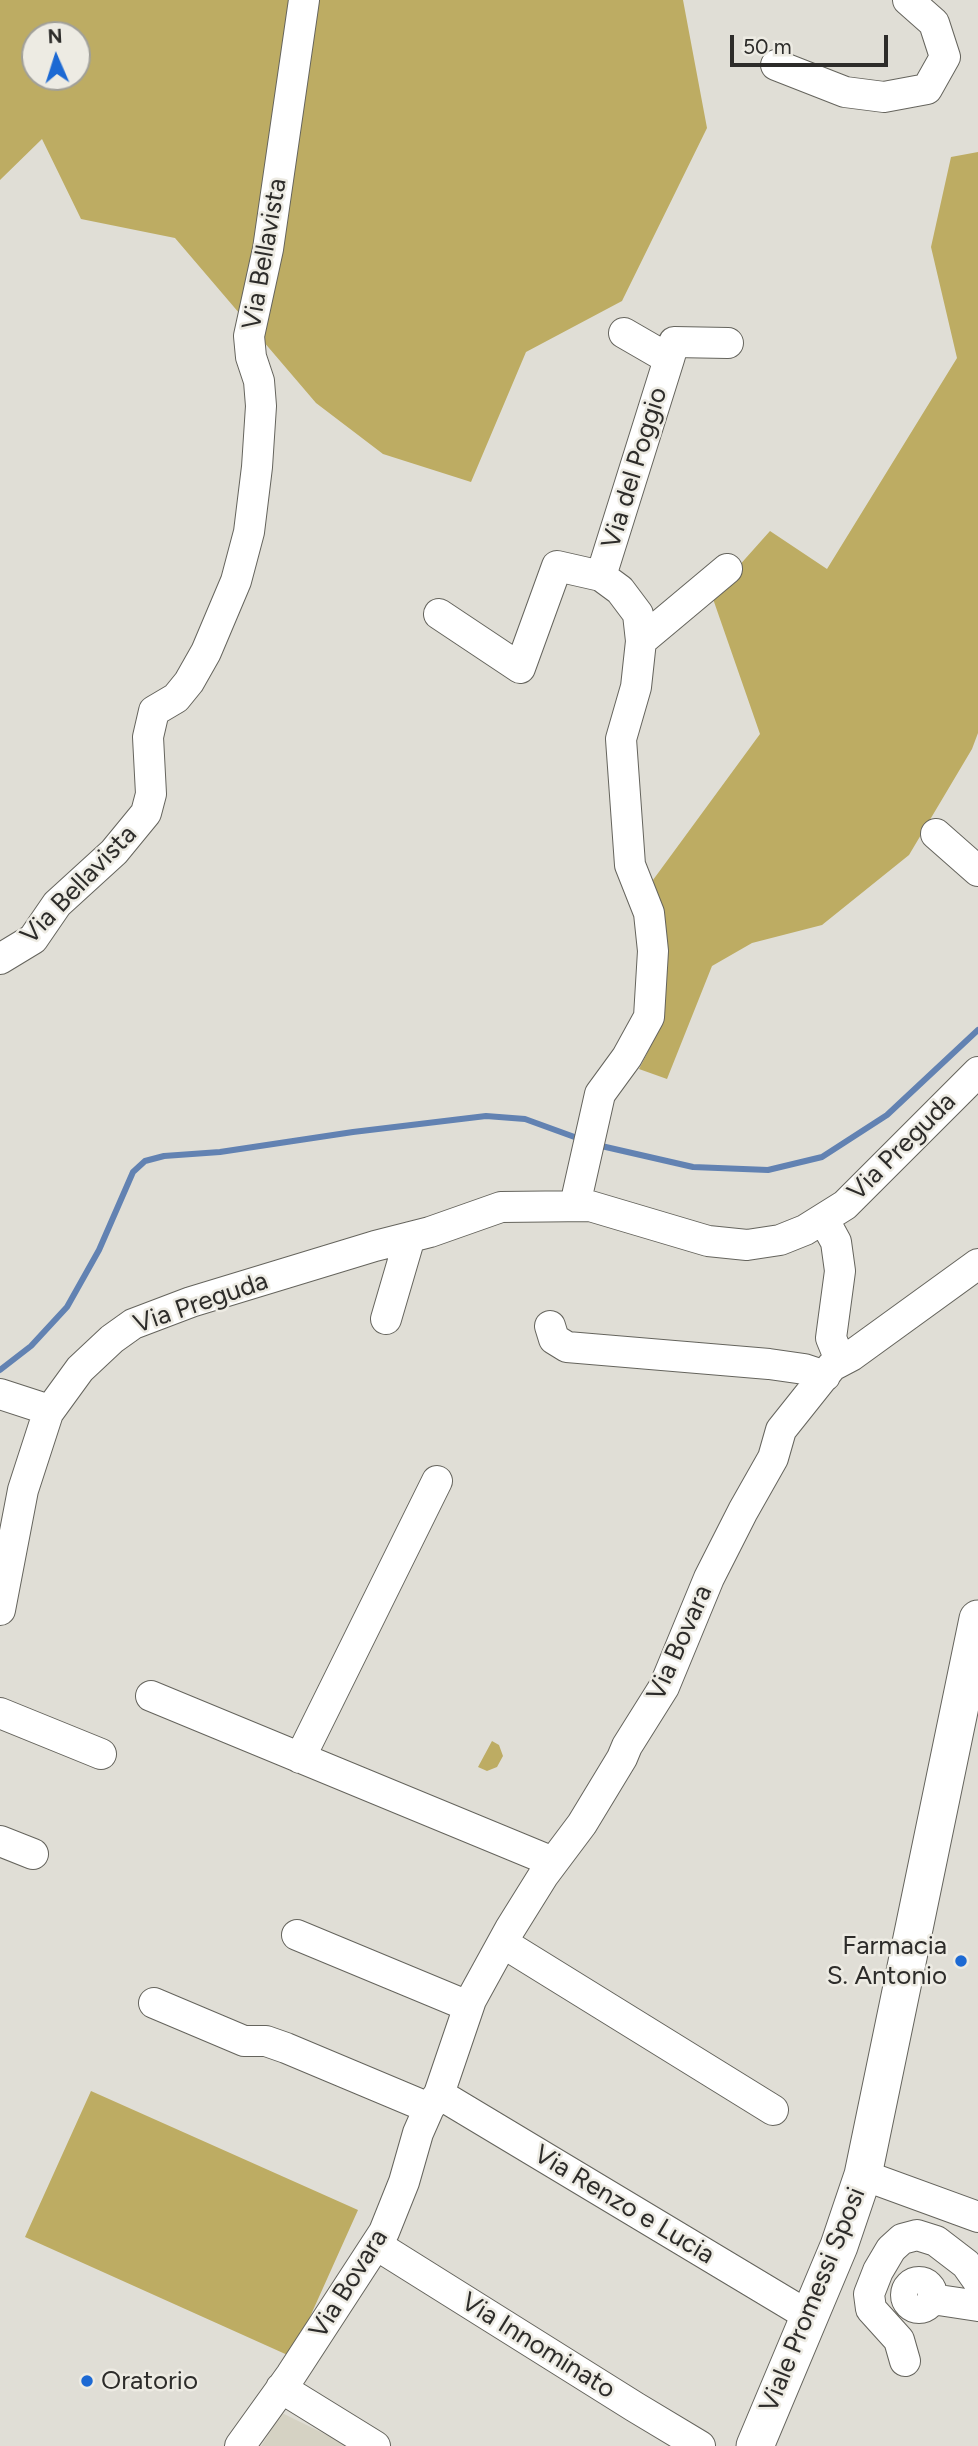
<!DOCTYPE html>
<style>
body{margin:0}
#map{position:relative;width:978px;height:2446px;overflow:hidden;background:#e0ded6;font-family:Figtree,sans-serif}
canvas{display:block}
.north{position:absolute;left:21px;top:21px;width:70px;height:70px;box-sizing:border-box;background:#edebe3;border:2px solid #a09f99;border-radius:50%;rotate:357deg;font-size:19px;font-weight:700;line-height:28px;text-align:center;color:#2d2c2a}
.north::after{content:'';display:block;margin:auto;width:24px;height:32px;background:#1c69d3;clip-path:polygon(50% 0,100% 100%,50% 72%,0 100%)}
.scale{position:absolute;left:730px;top:35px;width:158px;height:32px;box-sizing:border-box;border:4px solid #2d2c2a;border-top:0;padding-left:9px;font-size:21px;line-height:24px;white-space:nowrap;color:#2d2c2a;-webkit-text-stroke:5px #edebe3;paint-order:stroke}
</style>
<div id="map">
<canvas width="978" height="2446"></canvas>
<div class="north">N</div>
<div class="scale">50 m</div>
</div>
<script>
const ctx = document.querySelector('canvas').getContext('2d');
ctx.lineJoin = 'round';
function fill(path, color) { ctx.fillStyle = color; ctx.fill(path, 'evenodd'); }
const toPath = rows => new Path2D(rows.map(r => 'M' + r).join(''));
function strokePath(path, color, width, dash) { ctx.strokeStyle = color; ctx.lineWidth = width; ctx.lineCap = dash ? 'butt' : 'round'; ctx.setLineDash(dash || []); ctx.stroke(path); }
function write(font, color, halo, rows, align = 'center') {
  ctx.font = font + ' Figtree,sans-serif'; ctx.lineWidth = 5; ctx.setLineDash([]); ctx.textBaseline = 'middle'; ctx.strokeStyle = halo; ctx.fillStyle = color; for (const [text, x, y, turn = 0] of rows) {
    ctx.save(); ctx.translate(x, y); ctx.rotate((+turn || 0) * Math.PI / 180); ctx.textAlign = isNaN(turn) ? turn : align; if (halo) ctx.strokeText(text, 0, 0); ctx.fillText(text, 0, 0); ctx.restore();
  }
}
fill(toPath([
 [282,2413,331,2437,345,2446,261,2446]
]), '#d5d2c3');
fill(toPath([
 [0,0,683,0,707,128,622,301,526,352,471,482,383,454,316,403,175,238,81,219,42,139,0,180],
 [35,35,77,35,77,77,35,77],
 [978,152,978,733,972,749,909,855,822,925,752,943,712,966,667,1079,639,1069,660,1028,666,944,653,880,760,734,712,596,770,531,827,569,957,358,931,247,951,157],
 [492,1741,499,1745,503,1756,497,1767,487,1771,478,1767],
 [91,2091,358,2210,292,2357,25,2237]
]), '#bdac63');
strokePath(toPath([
 [597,1145,693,1167,768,1170,822,1157,887,1115,978,1030],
 [0,1370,31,1346,67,1307,99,1250,133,1172,145,1161,164,1156,220,1152,353,1132,486,1116,525,1119,580,1139]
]), '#6282b2', 6);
const minor = toPath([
 [776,65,845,92,884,97,927,89,945,57,934,23,908,0],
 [669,359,674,342,728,343],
 [601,576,669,359,624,333],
 [439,614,520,668,557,566,601,576,620,590,638,614,641,641,636,687,621,739,630,865,649,913,653,951,649,1017,627,1057,600,1094,575,1205],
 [641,641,727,569],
 [936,834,978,871],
 [0,959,33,939,57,904,114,852,146,813,151,794,148,737,154,711,176,698,189,682,206,652,236,581,249,532,257,467,261,406,259,381,251,357,249,336,268,249,304,0],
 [824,1220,836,1242,840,1271,831,1338,840,1360],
 [386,1319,410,1237],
 [550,1326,554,1339,567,1347,769,1364,804,1369,825,1376],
 [0,1394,40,1407,48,1413],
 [0,1610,23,1490,48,1413,80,1369,112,1339,133,1324,191,1302,375,1246,430,1232,501,1207,590,1206,708,1241,747,1245,780,1240,805,1230,845,1205,978,1072],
 [151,1696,553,1862],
 [0,1713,101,1754],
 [300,1758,437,1481],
 [0,1841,33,1854],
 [297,1935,468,2006],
 [503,1943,773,2110],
 [154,2003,244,2041,266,2041,286,2048,429,2108],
 [439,2094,809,2316],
 [863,2175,978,2217],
 [379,2242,386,2251,635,2407,700,2446],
 '906 2295a13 13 0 1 1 26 0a13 13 0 1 1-26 0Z',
 [932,2299,978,2306],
 [905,2361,899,2340,871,2309,869,2294,878,2271,891,2249,902,2239,917,2235,936,2241,966,2264,978,2281],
 [281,2388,375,2446],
 [240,2446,291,2375,384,2232,404,2182,418,2133,429,2108,439,2094,471,2000,510,1929,543,1876,582,1824,622,1758,627,1746,664,1687,709,1578,743,1511,773,1458,781,1430,832,1366,851,1356,978,1264]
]);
const major = toPath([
 [755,2446,839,2246,863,2175,978,1619]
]);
strokePath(minor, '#65645d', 32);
strokePath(major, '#65645d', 39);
strokePath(minor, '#fff', 30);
strokePath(major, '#fff', 37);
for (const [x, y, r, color] of [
 [961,1961,7,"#1c69d3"],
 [87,2381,7,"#1c69d3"]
]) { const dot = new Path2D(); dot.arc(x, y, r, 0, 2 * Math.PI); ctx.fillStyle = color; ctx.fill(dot); strokePath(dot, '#edebe3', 2.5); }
write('26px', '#2d2c2a', '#edebe3', [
 ["Via Bellavista",265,254,-80],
 ["Via del Poggio",635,468,-73],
 ["Via Bellavista",79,885,-46],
 ["Via Preguda",902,1147,-45],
 ["Via Preguda",201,1303,-19],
 ["Via Bovara",680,1643,-66],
 ["Via Renzo e Lucia",624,2205,31],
 ["Via Bovara",349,2284,-58],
 ["Viale Promessi Sposi",813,2300,-68],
 ["Via Innominato",538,2346,32]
]);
write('26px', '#2d2c2a', '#edebe3', [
 ["Farmacia",947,1946],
 ["S. Antonio",947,1976],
 ["Oratorio",101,2381,"left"]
], 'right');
</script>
